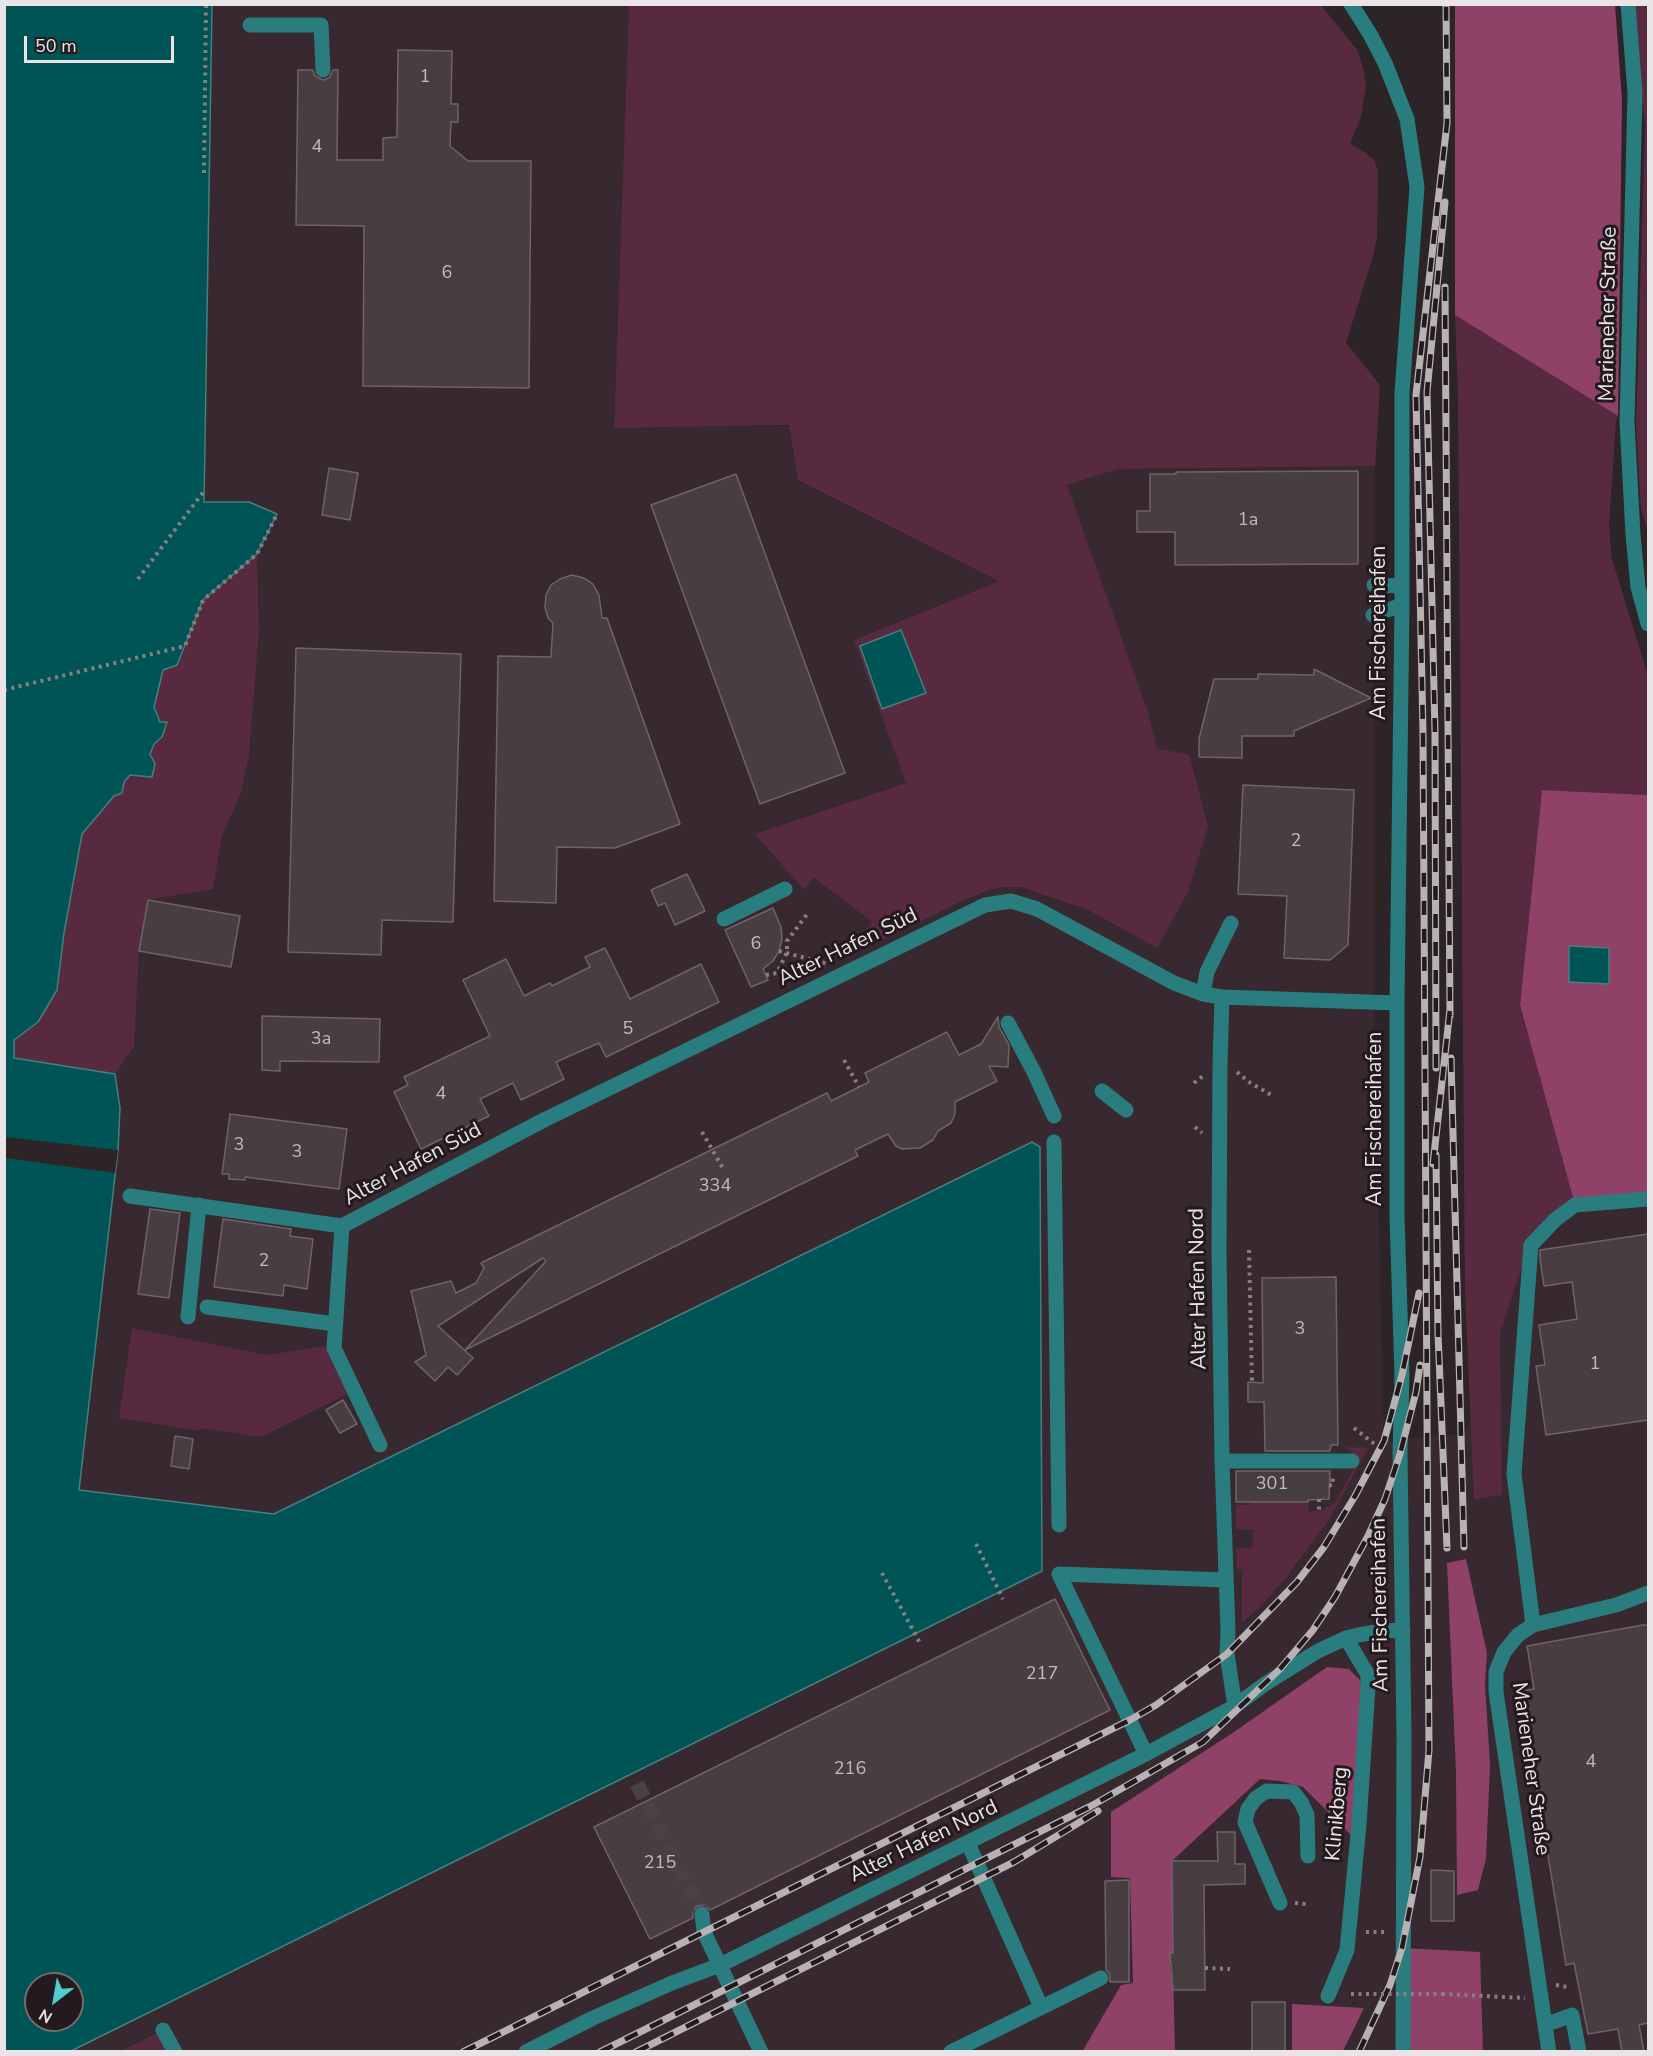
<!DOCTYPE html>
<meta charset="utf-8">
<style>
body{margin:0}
#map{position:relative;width:1653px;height:2056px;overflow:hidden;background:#2d2427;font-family:"Nunito Sans",sans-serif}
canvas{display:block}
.frame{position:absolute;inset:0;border:6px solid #eae4e6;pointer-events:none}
.north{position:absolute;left:24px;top:1972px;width:60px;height:60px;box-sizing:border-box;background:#231a1e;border:2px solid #736b6e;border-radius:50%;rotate:211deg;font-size:16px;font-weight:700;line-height:24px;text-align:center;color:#eae4e6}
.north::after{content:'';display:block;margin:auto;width:21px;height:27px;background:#52cdcf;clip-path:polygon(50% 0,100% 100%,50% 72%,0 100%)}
.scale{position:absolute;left:24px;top:36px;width:150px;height:27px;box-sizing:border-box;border:3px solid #eae4e6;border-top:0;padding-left:8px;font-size:18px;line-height:21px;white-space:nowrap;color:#eae4e6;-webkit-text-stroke:4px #231a1e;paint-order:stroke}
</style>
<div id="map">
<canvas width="1653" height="2056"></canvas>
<div class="frame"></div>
<div class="north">N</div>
<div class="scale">50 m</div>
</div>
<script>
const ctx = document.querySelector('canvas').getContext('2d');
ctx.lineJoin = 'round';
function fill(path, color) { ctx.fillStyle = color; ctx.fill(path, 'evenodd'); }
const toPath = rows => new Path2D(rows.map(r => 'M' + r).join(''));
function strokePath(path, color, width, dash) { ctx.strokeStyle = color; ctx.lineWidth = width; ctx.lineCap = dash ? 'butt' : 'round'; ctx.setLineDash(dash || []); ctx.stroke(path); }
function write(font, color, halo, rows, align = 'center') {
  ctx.font = font + ' "Nunito Sans",sans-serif'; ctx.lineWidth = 6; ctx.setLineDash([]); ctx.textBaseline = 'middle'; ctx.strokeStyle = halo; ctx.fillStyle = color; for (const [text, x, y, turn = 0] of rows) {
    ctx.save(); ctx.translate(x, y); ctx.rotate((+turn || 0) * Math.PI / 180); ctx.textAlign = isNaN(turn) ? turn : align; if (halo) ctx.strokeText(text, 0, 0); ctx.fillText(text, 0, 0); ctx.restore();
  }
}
fill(toPath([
 [212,5,629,5,614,427,790,426,798,480,999,581,854,640,906,783,756,834,804,889,814,878,872,922,863,934,989,890,1003,887,1021,887,1088,910,1156,947,1157,749,1148,712,1067,485,1118,469,1375,466,1374,1003,1384,1440,1465,1434,1518,1278,1531,1245,1575,1205,1648,1199,1648,2051,175,2052,163,2030,119,2051,71,2052,1042,1571,1040,1148,1032,1142,274,1514,79,1490,118,1150,120,1108,115,1074,134,1047,139,951,148,900,213,889,222,836,241,793,249,756,259,631,257,554,277,514,249,502,204,503]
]), '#38282f');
fill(toPath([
 [629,5,1321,5,1358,51,1364,71,1366,86,1361,117,1350,144,1366,153,1374,160,1378,171,1377,237,1373,256,1346,343,1380,385,1375,466,1118,469,1067,485,1148,712,1157,749,1189,754,1208,826,1188,892,1157,948,1088,910,1021,887,1003,887,989,890,964,900,884,939,863,935,872,922,814,878,804,890,755,834,906,783,854,640,999,581,798,480,789,425,614,428],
 [1634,5,1648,5,1648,532,1641,509,1636,426,1645,128,1637,48],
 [1455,315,1618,416,1616,422,1609,525,1612,559,1648,676,1648,795,1542,790,1520,1005,1575,1205,1531,1245,1518,1278,1500,1333,1502,1495,1474,1499,1465,1291,1458,398],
 [257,554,259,631,249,756,241,793,222,836,213,889,148,900,139,951,134,1047,115,1074,13,1058,14,1040,38,1022,57,990,64,933,82,834,114,796,122,793,124,782,150,754,154,744,162,737,167,722,161,722,154,707,163,670,177,665,203,600],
 [132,1328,267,1355,325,1346,349,1393,261,1437,201,1428,201,1431,119,1418],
 [1346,1447,1368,1448,1330,1518,1288,1575,1262,1605,1242,1623,1242,1570,1237,1569,1236,1548,1252,1548,1254,1530,1236,1529,1236,1505,1250,1505,1251,1502,1308,1502,1309,1512,1322,1510,1336,1502,1355,1466,1352,1453],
 [163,2030,175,2052,119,2052]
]), '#582a40');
fill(toPath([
 [1455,5,1615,5,1622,100,1618,416,1455,315],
 [1542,790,1648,795,1648,1199,1575,1205,1520,1005],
 [1466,1559,1487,1653,1485,1685,1490,1765,1486,1859,1478,1890,1457,1895,1456,1772,1447,1563],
 [1327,1667,1349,1669,1359,1679,1364,1687,1353,1837,1303,1787,1280,1781,1260,1779,1172,1861,1173,1953,1170,1953,1170,1970,1173,1970,1175,2051,1082,2052,1121,1985,1133,1983,1130,1878,1111,1877,1111,1812,1234,1732],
 [1402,1948,1480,1952,1483,2051,1403,2051],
 [1292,2004,1364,2008,1343,2051,1292,2051]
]), '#904168');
const water = toPath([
 [5,5,212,5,204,502,249,502,277,514,257,554,203,600,177,665,163,670,154,707,160,722,167,722,162,737,154,744,150,754,155,764,152,777,130,775,124,782,122,793,114,796,82,834,64,933,57,990,38,1022,14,1040,14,1058,115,1074,120,1108,118,1150,79,1490,274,1514,1032,1142,1040,1147,1042,1571,71,2051,5,2052,5,5],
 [36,1984,72,1984,72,2020,36,2020,36,1984],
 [901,630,926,693,882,709,860,646,901,630],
 [1569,946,1609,948,1609,984,1569,982,1569,946]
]);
fill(water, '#005455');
strokePath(water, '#467f80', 1.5);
fill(toPath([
 [5,1137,118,1150,115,1173,5,1158]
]), '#2d2427');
const building = toPath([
 [398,50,452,51,451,104,458,104,458,122,451,122,450,146,468,161,531,161,529,388,363,386,364,226,296,225,298,70,313,70,315,76,323,80,329,78,333,70,338,70,337,160,383,160,383,138,397,137,398,50],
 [329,468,358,473,350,520,322,515,329,468],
 [1358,471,1358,564,1175,565,1175,532,1137,532,1137,511,1150,511,1150,474,1176,474,1176,472,1358,471],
 [736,474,845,773,760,804,651,505,736,474],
 [572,575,584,578,593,584,599,595,602,618,607,618,680,824,615,848,557,847,556,903,494,901,498,656,551,657,553,623,548,618,545,607,546,595,551,585,560,579,572,575],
 [296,648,461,654,453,922,382,920,381,955,288,952,296,648],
 [1314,669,1371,698,1294,731,1294,736,1242,736,1242,758,1199,757,1199,739,1214,679,1258,679,1258,674,1314,675,1314,669],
 [1243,785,1354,790,1348,945,1330,960,1284,958,1287,896,1238,894,1243,785],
 [687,874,705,911,675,925,665,903,658,906,651,890,687,874],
 [148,900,240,916,231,967,139,951,148,900],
 [773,908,781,927,782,939,779,951,773,961,763,969,768,980,751,987,725,930,773,908],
 [605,948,630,999,701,964,719,1002,606,1057,599,1043,556,1062,564,1079,521,1100,513,1083,480,1099,489,1116,421,1149,394,1092,408,1085,404,1077,490,1036,463,980,506,959,524,996,550,983,552,986,590,967,585,957,605,948],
 [262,1016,380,1019,379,1062,280,1061,280,1071,262,1070,262,1016],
 [998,1017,999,1027,1009,1045,1008,1067,989,1066,997,1081,955,1102,955,1114,951,1123,938,1131,933,1140,920,1148,902,1149,896,1146,888,1134,855,1150,858,1156,465,1350,546,1261,543,1258,438,1326,473,1358,457,1375,448,1367,435,1381,415,1362,426,1355,411,1291,451,1281,456,1293,476,1283,484,1268,481,1263,827,1093,831,1101,869,1082,865,1073,947,1032,959,1055,981,1044,998,1017],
 [230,1114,347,1129,339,1189,245,1177,245,1180,229,1179,229,1174,222,1174,230,1114],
 [150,1209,180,1213,169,1298,138,1294,150,1209],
 [223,1219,291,1229,290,1236,313,1239,307,1289,284,1285,283,1296,214,1287,223,1219],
 [1648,1234,1648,1420,1546,1435,1536,1366,1545,1365,1539,1325,1577,1319,1572,1282,1544,1286,1540,1259,1540,1250,1648,1234],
 [1336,1277,1338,1445,1331,1445,1330,1451,1265,1451,1264,1402,1248,1402,1248,1382,1263,1383,1262,1278,1336,1277],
 [343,1400,357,1424,340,1433,326,1410,343,1400],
 [175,1436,193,1439,189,1469,171,1466,175,1436],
 [1236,1471,1330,1471,1329,1499,1308,1500,1308,1502,1236,1502,1236,1471],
 [1055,1599,1110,1710,710,1910,705,1905,697,1906,693,1911,693,1918,650,1939,594,1827,1055,1599],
 [1643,1625,1648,1625,1648,2023,1639,2025,1644,2052,1622,2052,1618,2029,1588,2034,1574,1963,1566,1965,1521,1691,1534,1689,1527,1646,1643,1625],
 [1217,1832,1235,1832,1235,1864,1245,1864,1245,1884,1204,1885,1205,1990,1173,1990,1170,1953,1173,1953,1172,1861,1218,1861,1217,1832],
 [1431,1870,1454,1871,1454,1921,1431,1921,1431,1870],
 [1129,1880,1129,1982,1110,1982,1110,1974,1106,1970,1105,1881,1129,1880],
 [1252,2002,1285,2002,1285,2052,1252,2052,1252,2002]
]);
fill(building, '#483e42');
strokePath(building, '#6e6468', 1.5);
strokePath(toPath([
 [637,1784,702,1914]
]), '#494144', 15, [15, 8]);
strokePath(toPath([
 [204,173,206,4],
 [138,579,204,491],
 [4,690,185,646,203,600,257,554,277,514],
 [779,951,828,964],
 [766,975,777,973,787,952,787,941,808,913],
 [844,1060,859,1087],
 [1237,1072,1249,1082,1273,1096],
 [1194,1083,1203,1076],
 [1195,1127,1202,1133],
 [702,1132,724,1170],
 [1249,1250,1252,1382],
 [1354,1428,1381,1449],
 [1329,1485,1332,1486,1333,1477],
 [1319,1499,1319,1513],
 [976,1544,1003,1599],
 [882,1573,921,1645],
 [1533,1838,1545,1835],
 [1323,1857,1340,1857],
 [1295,1903,1306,1904],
 [1366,1932,1388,1932],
 [1205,1968,1230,1969],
 [1556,1985,1568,1987],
 [1442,1994,1525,1998]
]), '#877f82', 4, [3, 4.5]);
strokePath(toPath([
 [1351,4,1370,34,1385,63,1407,119,1417,187,1402,393,1402,605,1397,1003,1397,1217,1402,1375,1400,1454,1404,1735,1403,2052],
 [1628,4,1635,93,1627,422,1633,535,1638,587,1648,624],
 [250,25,321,25,323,70],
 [1374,585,1402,586],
 [1373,615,1402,605],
 [724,919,785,889],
 [1203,994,1207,972,1231,923],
 [1222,997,1220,1065,1219,1250,1222,1461,1228,1630,1227,1654,1235,1706],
 [1008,1023,1034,1072,1054,1116],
 [1102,1091,1126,1110],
 [1054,1142,1059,1525],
 [130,1196,342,1226,544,1120,985,905,1011,901,1037,909,1174,983,1203,994,1222,997,1397,1003],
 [342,1226,334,1348,380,1445],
 [207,1307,335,1324],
 [188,1317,199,1205],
 [1222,1461,1352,1461],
 [1533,1625,1514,1474,1531,1245,1556,1219,1575,1205,1648,1199],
 [1146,1754,1059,1574,1225,1580],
 [968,1843,1041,2007],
 [1280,1903,1245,1822,1248,1809,1256,1798,1267,1791,1293,1792,1301,1802,1307,1815,1308,1856],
 [702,1914,704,1932,761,2052],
 [1328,1996,1347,1950,1359,1824,1368,1687,1368,1675,1346,1638],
 [1545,2025,1572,2015,1579,2052],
 [163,2030,175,2052],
 [526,2052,593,2018,672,1983,720,1965,1146,1754,1235,1706,1265,1684,1318,1651,1346,1638,1358,1635,1382,1631,1403,1630],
 [951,2052,1101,1978],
 [1549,2052,1496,1692,1496,1672,1504,1652,1518,1635,1533,1625,1616,1605,1648,1593]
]), '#297d7e', 15);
const rail = toPath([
 [1445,287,1450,1016],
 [1451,1058,1464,1547],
 [1436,1068,1435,733,1427,392,1445,202],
 [1436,1155,1438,1333,1447,1548],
 [1433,1164,1450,1009],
 [463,2052,1130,1720,1156,1705,1227,1654,1297,1582,1324,1547,1355,1496,1384,1441,1402,1375,1419,1293],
 [600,2052,1091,1806,1203,1742,1280,1669,1313,1630,1335,1597,1368,1536,1385,1499,1400,1454,1416,1392,1420,1365],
 [636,2052,1014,1862,1098,1811],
 [1359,2052,1390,1985,1402,1948,1420,1857,1429,1750,1423,733,1416,395,1447,123,1446,4]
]);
strokePath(rail, '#b9b2b4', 7);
strokePath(rail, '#231a1e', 4.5, [14]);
strokePath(toPath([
 [1351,1994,1442,1994]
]), '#877f82', 4, [3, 4.5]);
write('18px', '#c2babd', null, [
 ["1",425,78],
 ["4",317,148],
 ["6",447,274],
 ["1a",1248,521],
 ["2",1296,842],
 ["6",756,945],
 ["5",628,1030],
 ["3a",321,1040],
 ["4",441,1095],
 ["3",239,1146],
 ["3",297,1153],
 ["334",715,1187],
 ["2",264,1262],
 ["3",1300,1330],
 ["1",1595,1365],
 ["301",1272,1485],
 ["217",1042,1675],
 ["4",1591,1763],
 ["216",850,1770],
 ["215",660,1864]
]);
write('21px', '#eae4e6', '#231a1e', [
 ["Marieneher Straße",1609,314,-89],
 ["Am Fischereihafen",1380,633,-90],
 ["Alter Hafen Süd",848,948,-26],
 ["Am Fischereihafen",1376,1119,-90],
 ["Alter Hafen Süd",413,1165,-28],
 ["Alter Hafen Nord",1199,1289,-91],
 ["Am Fischereihafen",1381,1605,-91],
 ["Marieneher Straße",1530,1769,82],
 ["Klinikberg",1338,1814,-85],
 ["Alter Hafen Nord",924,1842,-26]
]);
</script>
